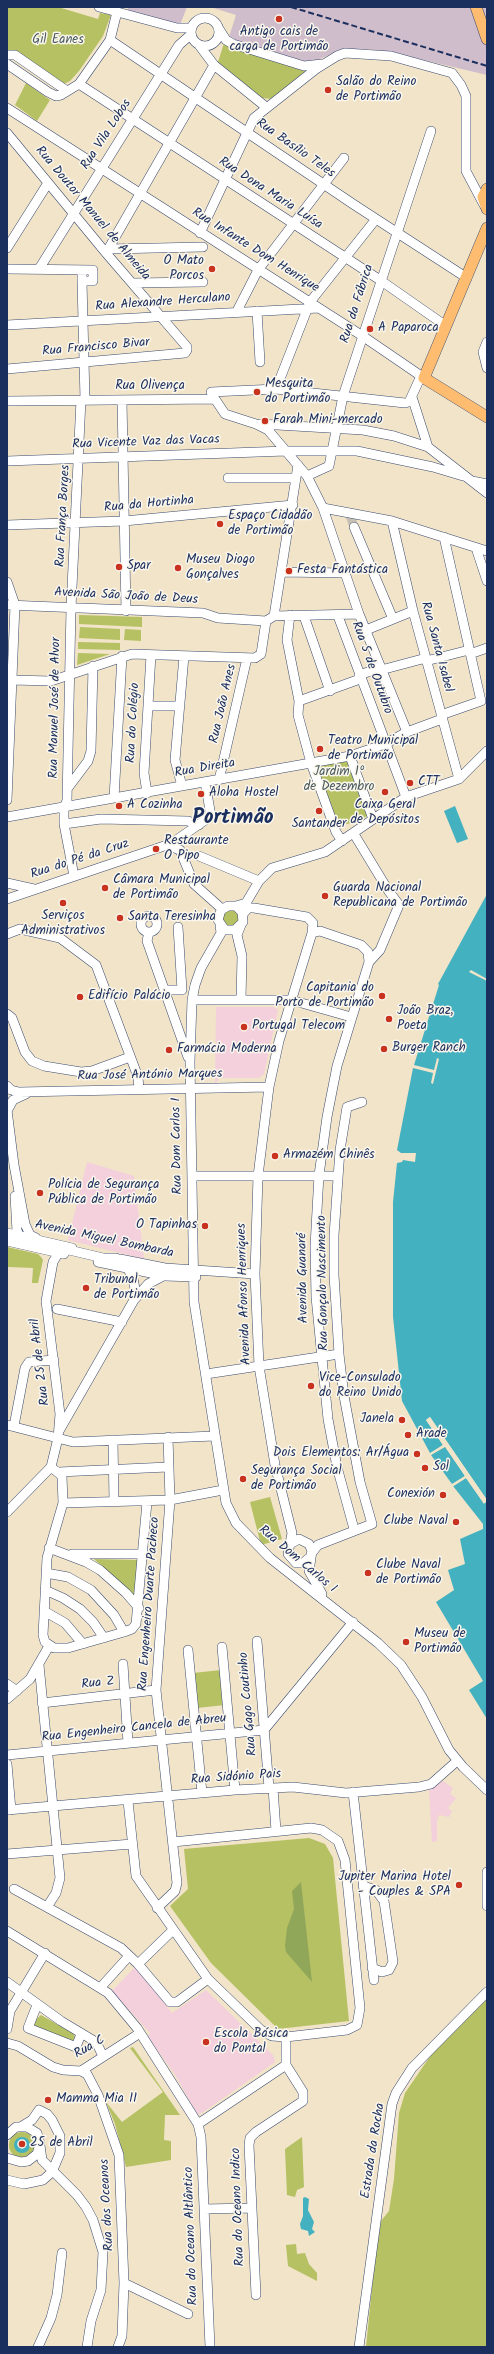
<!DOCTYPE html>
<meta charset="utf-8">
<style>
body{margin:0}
#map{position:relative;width:494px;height:2354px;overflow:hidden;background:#f1e4c8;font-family:Kalam,sans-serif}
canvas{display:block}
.frame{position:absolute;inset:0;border:8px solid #1b2f5e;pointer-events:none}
</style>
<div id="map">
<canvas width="494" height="2354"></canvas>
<div class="frame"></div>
</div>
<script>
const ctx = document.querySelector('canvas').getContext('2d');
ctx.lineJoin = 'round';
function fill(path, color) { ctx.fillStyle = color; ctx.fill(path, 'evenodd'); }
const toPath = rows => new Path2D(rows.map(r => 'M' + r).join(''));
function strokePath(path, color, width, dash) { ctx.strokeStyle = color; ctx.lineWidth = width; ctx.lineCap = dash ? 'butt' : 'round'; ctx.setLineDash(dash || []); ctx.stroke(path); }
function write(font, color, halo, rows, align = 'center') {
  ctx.font = font + ' Kalam,sans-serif'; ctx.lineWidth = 3; ctx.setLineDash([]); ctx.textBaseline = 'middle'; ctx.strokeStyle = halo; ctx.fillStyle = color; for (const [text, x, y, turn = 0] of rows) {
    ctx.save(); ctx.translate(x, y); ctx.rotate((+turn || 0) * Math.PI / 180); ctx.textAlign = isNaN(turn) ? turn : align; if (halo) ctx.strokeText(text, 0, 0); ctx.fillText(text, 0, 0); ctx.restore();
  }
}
fill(toPath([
 [216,1007,273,1007,278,1010,264,1074,259,1078,219,1078,215,1085],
 [87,1162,134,1176,144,1259,68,1240],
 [443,1781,453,1788,450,1794,456,1798,448,1808,452,1811,449,1817,439,1815,437,1821,437,1841,432,1842,429,1790],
 [135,1967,172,2013,206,1990,273,2055,275,2062,202,2113,197,2114,174,2073,148,2037,150,2033,112,1991]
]), '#f4cfdc');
fill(toPath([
 [128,7,187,7,180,25,128,10],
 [210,7,487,7,487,75,394,53,369,49,343,49,313,62,304,62,234,40,229,37,236,15]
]), '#d0bdcc');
fill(toPath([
 [7,7,58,7,98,19,100,13,111,15,103,36,79,71,70,81,64,84,7,52],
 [224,43,305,69,305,73,272,99,262,98,218,62],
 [26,83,50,100,37,121,15,105],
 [79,615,142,617,142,627,79,624],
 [80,627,120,629,120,640,79,638],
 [125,629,141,630,141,641,124,640],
 [78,642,120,643,120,650,78,649],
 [78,653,110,654,77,665],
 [349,759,369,815,354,823,337,825,315,766],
 '223 918a8 8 0 1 1 16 0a8 8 0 1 1-16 0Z',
 [7,1247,38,1254,41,1257,43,1260,38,1283,32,1283,33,1268,8,1267,7,1283],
 [270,1497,282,1539,261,1545,250,1502],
 [94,1559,138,1560,137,1598],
 [221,1670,225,1705,197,1708,193,1673],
 [309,1838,325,1844,333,1858,349,2021,278,2029,211,1963,170,1906,188,1889,184,1849],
 [487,1999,487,2347,366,2347,375,2258,381,2221,389,2211,394,2179,399,2113,405,2093,431,2055],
 [41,2015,74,2034,75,2038,72,2042,34,2029,33,2022],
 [133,2047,180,2115,165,2115,164,2140,171,2141,171,2160,126,2167,115,2124,106,2102,122,2122,163,2092,130,2048],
 '9 2145a13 13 0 1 1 26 0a13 13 0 1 1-26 0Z',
 [302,2137,304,2187,297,2190,295,2197,287,2195,285,2149],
 [296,2244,297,2254,305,2253,309,2264,317,2273,317,2281,288,2266,286,2245]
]), '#b5c163');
fill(toPath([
 [301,1882,312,1982,286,1952,285,1946,287,1928,294,1909,292,1891]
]), '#90a759');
fill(toPath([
 [455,806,468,839,457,843,444,811],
 [487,894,487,979,471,970,469,972,487,981,487,1500,430,1417,426,1420,443,1445,430,1453,402,1401,393,1317,393,1202,397,1163,402,1162,403,1160,415,1162,416,1153,401,1153,397,1150,413,1068,433,1073,431,1083,433,1084,439,1059,437,1058,434,1070,414,1065,439,985,438,984],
 [445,1446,465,1476,452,1484,431,1455],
 [466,1478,484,1503,487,1502,487,1719,469,1690,483,1681,436,1602,454,1590,448,1570,465,1564,460,1539,483,1529,483,1524,453,1486],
 '14 2145a8 8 0 1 1 16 0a8 8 0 1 1-16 0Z',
 [305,2197,309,2199,308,2210,314,2222,312,2229,315,2232,309,2236,308,2231,301,2229,300,2224,303,2216,303,2198]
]), '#44b1c0');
fill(toPath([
 [430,1417,487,1500,484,1504,466,1478,452,1487,451,1485,465,1476,445,1447,429,1456,428,1455,443,1445,426,1420]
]), '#f1e4c8');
strokePath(toPath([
 [350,515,354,527]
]), '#c6c0b3', 9, [9, 4.5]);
const minor = toPath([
 [99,7,177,28,192,28],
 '191 32a14 14 0 1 1 28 0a14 14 0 1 1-28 0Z',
 [219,29,226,40,233,44,304,66,322,64],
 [110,40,353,204,467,278],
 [199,45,214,65,266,107],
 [7,55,15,55,67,91],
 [7,64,48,92,56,96,61,95,79,84,110,40,117,12],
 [79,84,380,280,446,326],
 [7,108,361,335,424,378],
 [7,133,106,253,187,347,187,350,185,353,7,369],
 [200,233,254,118,316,69,337,56,345,53,391,56,452,73,461,85,466,96,466,171,484,205],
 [7,248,48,183],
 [109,249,203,247],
 [106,253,214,65],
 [7,269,93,270,93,281,82,281,82,270],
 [39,269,179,45,188,37],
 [82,281,85,400],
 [133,283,203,282],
 [237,311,258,270,344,158],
 [257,311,260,362],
 [7,325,319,308],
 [487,342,483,352,487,368],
 [276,389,310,302,376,219],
 [211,392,276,389,405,403,409,402,421,376],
 [412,397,428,447,487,493],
 [122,400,126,611],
 [7,401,215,399,225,414,256,424,268,430,307,476,323,508,359,614,407,732],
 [260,424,363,430,394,436,428,447],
 [7,461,286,451,357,451,433,467,463,476],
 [307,476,329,466,343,396,431,131],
 [228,478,296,478],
 [472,481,487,484],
 [323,508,392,521,487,551],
 [392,521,413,611,459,779],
 [7,525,124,521,293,505],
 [354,527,393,619],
 [476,548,487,581],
 [282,572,345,573],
 [7,582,15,605,7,800],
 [7,605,203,613,218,618,266,621],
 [290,615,287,640,299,701,298,715,311,763,336,832,342,841],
 [274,616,359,614],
 [304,616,330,691],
 [338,616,406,797],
 [266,621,274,616,298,465],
 [366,630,413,611],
 [470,654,487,648],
 [426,661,469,650],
 [381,670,426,658],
 [359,675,380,668],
 [12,680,51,681,132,654,255,658,261,654,266,621],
 [299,701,360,679],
 [149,706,180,706],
 [441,715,481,701,444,537],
 [350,756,373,819],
 [219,780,247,658],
 [182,786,175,760,184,656],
 [67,789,88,761,91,751,93,666],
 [147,793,144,773,151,655],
 [114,798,122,656],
 [64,807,67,801,71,608,81,400],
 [64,807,64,824,74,876],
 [7,817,350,756,385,744,407,732,442,719],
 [64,824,101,819,188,821,199,825],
 [354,834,388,890,399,905,380,950,369,962],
 [173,846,175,841,211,816,205,782],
 [199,856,259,881],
 [7,883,34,889],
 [7,899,167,845,180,850,194,884,222,909],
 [236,906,242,912,243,922,235,930,225,930,218,920,221,910,228,906,236,906,246,903,259,881,272,868,325,852,406,797,459,779,487,751],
 [243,914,248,908,254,908,307,917,313,923,312,933,279,1041,269,1087,258,1176,255,1274,259,1366,275,1465,292,1533,288,1554,296,1563,303,1563,309,1558],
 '141 924a8 8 0 1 1 16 0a8 8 0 1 1-16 0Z',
 [220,925,221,933,201,968,195,985,192,1000,190,1062,194,1302,226,1503,236,1523,270,1558,378,1643,401,1665,422,1697,449,1750,463,1767,487,1790],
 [149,932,147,941,188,1057],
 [312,933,320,931,361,945,368,952,369,962,337,1066,327,1117,319,1175,315,1246,316,1297,328,1419,337,1467,354,1529],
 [7,934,20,929,60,938,96,965,138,1077,139,1089],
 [165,990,182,990,178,927],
 [192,1000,291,1000,351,1017],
 [241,1000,242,956,237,935,241,925],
 [7,1014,12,1018,25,1052,32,1061,44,1066,81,1072,92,1071,130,1057],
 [7,1086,11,1090,19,1092,269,1087],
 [7,1110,14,1165,25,1224,30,1235,36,1238],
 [7,1111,13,1100,26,1094],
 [192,1176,338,1176],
 [15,1196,17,1231,21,1238],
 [7,1233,72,1248],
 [7,1241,64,1254],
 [120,1259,165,1268,255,1274],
 [98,1262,165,1276,196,1277],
 [135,1299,148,1284,163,1276],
 [57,1309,122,1322],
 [206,1374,339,1354],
 [7,1425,73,1442,214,1436],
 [14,1426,25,1368,29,1362,54,1360],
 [113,1440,114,1502],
 [51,1467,62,1476,63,1503,47,1558,43,1635,45,1642,54,1648,68,1648,124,1632,132,1629,136,1624,147,1502],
 [59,1472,168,1467],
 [63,1503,170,1500,223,1490],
 [7,1512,51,1467,58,1438,60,1414,46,1301,53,1262,59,1252,65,1249,103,1258,116,1258,124,1262,133,1278,135,1289,134,1300,59,1431],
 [290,1544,299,1539,309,1544,312,1551,309,1571,322,1594],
 [49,1548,86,1562,100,1570,126,1593,139,1608],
 [72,1554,143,1554],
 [311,1554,318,1545,372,1524,360,1482,344,1396,339,1354,334,1275,334,1235,340,1150,347,1107,362,1102],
 [46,1573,68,1577,91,1590,114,1615,124,1632],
 [45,1590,63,1598,80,1609,93,1622,104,1638],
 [44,1611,65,1623,83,1644],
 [257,1641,269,1788],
 [222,1647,235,1790],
 [188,1650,202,1793],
 [123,1664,128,1743],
 [39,1665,60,1878,56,1893,47,1907],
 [7,1684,17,1691],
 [7,1699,30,1679,49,1646],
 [42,1703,156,1690],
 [7,1755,264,1730,353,1622],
 [7,1764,11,1810],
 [273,1788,276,1831],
 [353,1792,374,1980],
 [128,1801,136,1876,208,1979,261,2030,272,2036,286,2037,347,2030,357,2025,360,2008,345,1860,338,1841,322,1830,311,1828,173,1842],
 [7,1810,235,1790,293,1787,346,1793,419,1787,431,1784,457,1761],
 [7,1854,132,1844],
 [487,1872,487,1906],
 [363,1886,376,1890,384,1901,392,1955,393,1962,389,1970,382,1972,372,1968],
 [14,1889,121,1948,138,1964,170,2002,177,2002,208,1979],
 [157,1908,175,1891,177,1883,156,1690,170,1500,168,1437],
 [7,1931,108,1993,137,2028,198,2124,201,2137,210,2347],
 [138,1964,173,1930],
 [7,1982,61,2021,96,2042,103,2056],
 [101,1987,129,1956],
 [37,2005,28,2028,76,2047,81,2034],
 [7,2029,10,2011,45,1953],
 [286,2037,286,2065],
 [7,2043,18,2046,53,2067,63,2070,81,2071,140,2033],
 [81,2071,87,2074,98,2095,119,2155,124,2283,122,2336,118,2347],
 [198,2124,286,2065],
 [7,2135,16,2127,27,2127,37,2133,40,2144,37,2154,28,2161,21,2162,7,2158],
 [40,2145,42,2160,77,2195,86,2207,93,2220,103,2252,101,2290,91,2321,87,2347],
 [7,2180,24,2184,43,2180,52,2172,60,2153,60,2136,52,2120,47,2114,39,2110,32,2120,22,2126],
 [204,2209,251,2208],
 [124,2283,188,2314],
 [256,2295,249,2145,250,2138,256,2132,303,2101,303,2092,286,2065],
 [38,2347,51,2318,57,2295,62,2253],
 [359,2347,392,2104,396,2093,412,2068,487,1992]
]);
const major = toPath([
 [476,7,487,39],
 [487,189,483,197,487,209],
 [487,228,424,378,487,417]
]);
strokePath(minor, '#3b4a6e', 10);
strokePath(major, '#3b4a6e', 12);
strokePath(minor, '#fff', 9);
strokePath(major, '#fdbc70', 11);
strokePath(toPath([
 [291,7,487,66]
]), '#1b2f5e', 2, [6, 3]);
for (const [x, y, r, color] of [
 [279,19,4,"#c8321e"],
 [328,90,4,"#c8321e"],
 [212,269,4,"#c8321e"],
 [370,329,4,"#c8321e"],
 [257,392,4,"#c8321e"],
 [265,421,4,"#c8321e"],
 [220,524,4,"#c8321e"],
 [119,567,4,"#c8321e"],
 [178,568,4,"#c8321e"],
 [289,571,4,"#c8321e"],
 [320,749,4,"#c8321e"],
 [410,783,4,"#c8321e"],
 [385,792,4,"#c8321e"],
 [201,794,4,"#c8321e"],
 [119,806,4,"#c8321e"],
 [319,811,4,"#c8321e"],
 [156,849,4,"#c8321e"],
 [105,888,4,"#c8321e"],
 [325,896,4,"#c8321e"],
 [63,903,4,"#c8321e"],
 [120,918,4,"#c8321e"],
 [382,996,4,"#c8321e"],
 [80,997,4,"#c8321e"],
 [389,1019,4,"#c8321e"],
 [244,1027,4,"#c8321e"],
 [384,1049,4,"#c8321e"],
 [169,1050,4,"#c8321e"],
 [275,1156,4,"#c8321e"],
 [40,1193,4,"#c8321e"],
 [205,1226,4,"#c8321e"],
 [86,1288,4,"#c8321e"],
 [311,1386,4,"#c8321e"],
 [402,1420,4,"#c8321e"],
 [408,1435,4,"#c8321e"],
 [417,1454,4,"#c8321e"],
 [425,1468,4,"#c8321e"],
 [243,1479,4,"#c8321e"],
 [443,1495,4,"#c8321e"],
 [456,1522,4,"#c8321e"],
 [368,1573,4,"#c8321e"],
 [406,1642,4,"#c8321e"],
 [459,1885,4,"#c8321e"],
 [206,2042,4,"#c8321e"],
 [48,2100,4,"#c8321e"],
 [22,2144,4,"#c8321e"]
]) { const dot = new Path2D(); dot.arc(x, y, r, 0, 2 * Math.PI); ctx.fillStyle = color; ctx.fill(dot); strokePath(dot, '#fbf7ec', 1.5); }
write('13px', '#1b2f5e', '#fbf7ec', [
 ["Antigo cais de",279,33,"center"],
 ["carga de Portimão",279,48,"center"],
 ["Salão do Reino",336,83],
 ["de Portimão",336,98],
 ["O Mato",204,262,"right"],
 ["Porcos",204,277,"right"],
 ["A Paparoca",378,329],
 ["Mesquita",265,385],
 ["do Portimão",265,400],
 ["Farah Mini-mercado",273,421],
 ["Espaço Cidadão",228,517],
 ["de Portimão",228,532],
 ["Museu Diogo",186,561],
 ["Gonçalves",186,576],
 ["Spar",127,567],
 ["Festa Fantástica",297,571],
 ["Teatro Municipal",328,742],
 ["de Portimão",328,757],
 ["CTT",418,783],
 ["Aloha Hostel",209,794],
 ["A Cozinha",127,806],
 ["Caixa Geral",385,806,"center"],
 ["de Depósitos",385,821,"center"],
 ["Santander",319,825,"center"],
 ["Restaurante",164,842],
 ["O Pipo",164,857],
 ["Câmara Municipal",113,881],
 ["de Portimão",113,896],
 ["Guarda Nacional",333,889],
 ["Republicana de Portimão",333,904],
 ["Serviços",63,917,"center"],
 ["Administrativos",63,932,"center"],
 ["Santa Teresinha",128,918],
 ["Capitania do",374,989,"right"],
 ["Porto de Portimão",374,1004,"right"],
 ["Edifício Palácio",88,997],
 ["João Braz,",397,1012],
 ["Poeta",397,1027],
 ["Portugal Telecom",252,1027],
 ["Burger Ranch",392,1049],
 ["Farmácia Moderna",177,1050],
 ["Armazém Chinês",283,1156],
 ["Polícia de Segurança",48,1186],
 ["Pública de Portimão",48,1201],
 ["O Tapinhas",197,1226,"right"],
 ["Tribunal",94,1281],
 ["de Portimão",94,1296],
 ["Vice-Consulado",319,1379],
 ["do Reino Unido",319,1394],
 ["Janela",394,1420,"right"],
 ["Arade",416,1435],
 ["Dois Elementos: Ar/Água",409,1454,"right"],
 ["Sol",433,1468],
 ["Segurança Social",251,1472],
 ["de Portimão",251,1487],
 ["Conexión",435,1495,"right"],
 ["Clube Naval",448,1522,"right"],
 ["Clube Naval",376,1566],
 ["de Portimão",376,1581],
 ["Museu de",414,1635],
 ["Portimão",414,1650],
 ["Jupiter Marina Hotel",451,1878,"right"],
 ["- Couples & SPA",451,1893,"right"],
 ["Escola Básica",214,2035],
 ["do Pontal",214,2050],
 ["Mamma Mia II",56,2100],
 ["25 de Abril",30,2144]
], 'left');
write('13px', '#495b60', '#fbf7ec', [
 ["Gil Eanes",58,41],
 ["Jardim 1º",339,773],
 ["de Dezembro",339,788]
]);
write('13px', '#1b2f5e', '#fbf7ec', [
 ["Rua Vila Lobos",107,135,-57],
 ["Rua Basílio Teles",295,149,35],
 ["Rua Dona Maria Luísa",270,194,33],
 ["Rua Doutor Manuel de Almeida",92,214,50],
 ["Rua Infante Dom Henrique",255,251,32],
 ["Rua Alexandre Herculano",163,303,-4],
 ["Rua da Fábrica",358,304,-72],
 ["Rua Francisco Bivar",96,348,-5],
 ["Rua Olivença",150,387],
 ["Rua Vicente Vaz das Vacas",146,443,-2],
 ["Rua da Hortinha",149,505,-5],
 ["Rua França Borges",64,516,-87],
 ["Avenida São João de Deus",126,597,3],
 ["Rua Santa Isabel",436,647,75],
 ["Rua 5 de Outubro",371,668,70],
 ["Rua João Anes",224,704,-77],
 ["Rua Manuel José de Alvor",56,708,-89],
 ["Rua do Colégio",134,723,-87],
 ["Rua Direita",205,769,-10],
 ["Rua do Pé da Cruz",80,860,-18],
 ["Rua José António Marques",150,1076,-1],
 ["Rua Dom Carlos I",178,1146,-91],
 ["Avenida Miguel Bombarda",104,1240,12],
 ["Avenida Guanaré",304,1278,-91],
 ["Rua Gonçalo Nascimento",324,1283,-91],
 ["Avenida Afonso Henriques",245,1294,-92],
 ["Rua 25 de Abril",41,1362,-97],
 ["Rua Dom Carlos I",297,1560,40],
 ["Rua Engenheiro Duarte Pacheco",150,1604,-86],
 ["Rua Z",98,1684,-6],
 ["Rua Gago Coutinho",249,1704,-95],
 ["Rua Engenheiro Cancela de Abreu",134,1729,-6],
 ["Rua Sidónio Pais",236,1778,-4],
 ["Rua C",90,2048,-30],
 ["Estrada da Rocha",374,2151,-81],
 ["Rua dos Oceanos",108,2205,-93],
 ["Rua do Oceano Indico",239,2207,-92],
 ["Rua do Oceano Altlântico",192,2236,-92]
]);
write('bold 21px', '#1b2f5e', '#fbf7ec', [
 ["Portimão",233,819]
]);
</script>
